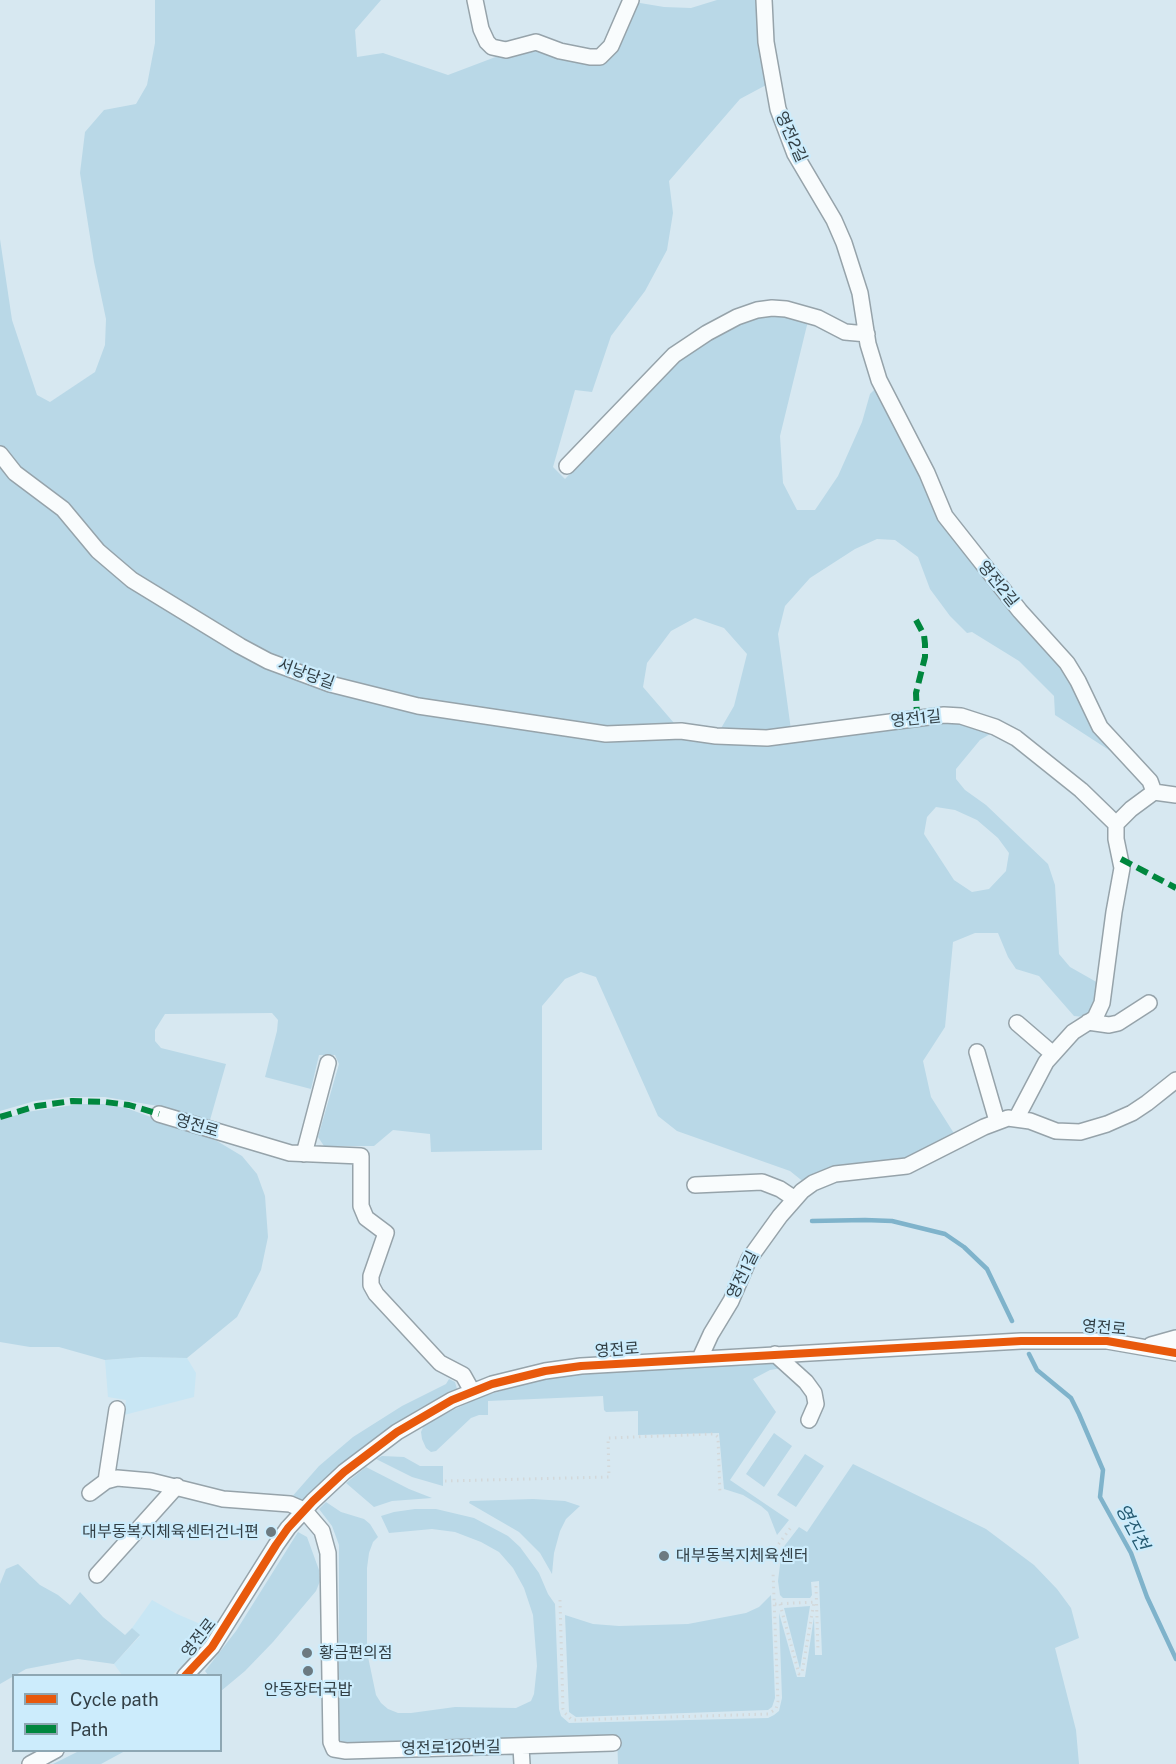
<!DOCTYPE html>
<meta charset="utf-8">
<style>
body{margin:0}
#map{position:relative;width:1176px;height:1764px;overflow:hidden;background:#d7e8f1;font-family:"Public Sans",sans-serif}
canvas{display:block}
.legend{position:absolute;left:12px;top:1674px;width:210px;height:78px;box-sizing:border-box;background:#ccecfc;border:2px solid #8ea7b3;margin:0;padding:8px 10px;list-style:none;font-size:18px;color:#323f45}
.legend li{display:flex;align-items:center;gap:12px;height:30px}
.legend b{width:30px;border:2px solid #8ea7b3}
</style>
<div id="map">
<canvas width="1176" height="1764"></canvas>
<ul class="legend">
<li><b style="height:8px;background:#e8590c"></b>Cycle path</li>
<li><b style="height:8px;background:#00873e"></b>Path</li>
</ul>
</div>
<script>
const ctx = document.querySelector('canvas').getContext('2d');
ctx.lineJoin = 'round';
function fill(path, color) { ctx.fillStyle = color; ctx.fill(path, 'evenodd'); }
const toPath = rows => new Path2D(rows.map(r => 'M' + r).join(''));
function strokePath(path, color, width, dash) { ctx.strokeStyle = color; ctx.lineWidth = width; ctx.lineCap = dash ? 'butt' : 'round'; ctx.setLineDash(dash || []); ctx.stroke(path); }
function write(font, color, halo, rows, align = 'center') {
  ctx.font = font + ' "Public Sans","Noto Sans KR",sans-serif'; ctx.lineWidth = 4.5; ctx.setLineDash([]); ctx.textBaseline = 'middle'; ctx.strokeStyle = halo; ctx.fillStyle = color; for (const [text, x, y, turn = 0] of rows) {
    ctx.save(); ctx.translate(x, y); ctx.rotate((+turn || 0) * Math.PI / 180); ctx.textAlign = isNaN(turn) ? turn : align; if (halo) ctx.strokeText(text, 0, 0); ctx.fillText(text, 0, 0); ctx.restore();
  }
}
fill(toPath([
 [142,1357,187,1358,196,1373,194,1397,124,1415,126,1400,108,1397,105,1360],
 [152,1600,177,1614,205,1626,213,1632,200,1649,172,1675,122,1675,114,1664,140,1636,132,1628]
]), '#c8e6f4');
fill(toPath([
 [155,0,381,0,355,30,357,57,383,53,448,75,514,50,541,47,593,62,609,60,615,52,634,2,664,7,691,8,717,0,761,0,768,84,740,99,669,181,673,213,667,250,645,291,611,336,592,392,575,390,553,467,565,479,614,428,673,363,689,348,756,314,783,313,808,321,780,436,783,483,797,510,815,510,838,476,862,422,870,394,874,390,880,392,923,474,1063,667,1129,763,1055,715,1054,696,1019,661,972,632,967,633,950,616,930,589,918,557,895,540,877,539,855,549,810,578,785,606,778,634,791,730,765,732,720,730,734,706,747,654,724,628,695,618,671,631,647,663,643,687,674,723,672,735,715,741,958,720,1003,736,990,734,980,740,956,769,956,779,965,790,986,805,1048,864,1055,885,1059,954,1070,967,1100,984,1097,1005,1091,1013,1084,1017,1074,1016,1039,976,1016,969,1008,957,998,933,975,933,953,942,945,1027,923,1061,931,1097,955,1135,901,1163,805,1183,790,1171,677,1131,658,1116,596,977,581,972,565,979,542,1006,542,1150,431,1152,430,1134,393,1130,374,1146,324,1146,318,1137,339,1064,335,1055,319,1055,311,1089,265,1077,277,1031,278,1020,272,1013,165,1014,155,1030,155,1041,161,1048,226,1064,210,1120,158,1106,105,1097,69,1097,35,1101,0,1111,0,239,12,320,37,395,50,402,95,372,105,345,106,319,94,262,80,173,85,132,104,110,136,104,147,85,155,43],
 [936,807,955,810,977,820,998,838,1009,853,1006,871,989,889,972,892,954,880,924,834,927,817],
 [80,1104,103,1104,126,1108,217,1141,242,1156,257,1174,265,1196,268,1237,261,1270,237,1317,187,1358,142,1357,105,1360,59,1347,30,1347,0,1342,0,1120,27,1112],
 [781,1362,782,1368,770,1370,753,1379,776,1412,730,1480,789,1520,777,1535,768,1512,761,1506,743,1495,724,1489,719,1433,638,1435,638,1411,606,1412,604,1410,603,1396,488,1401,488,1415,479,1415,471,1418,436,1451,431,1452,426,1448,422,1439,421,1432,424,1425,451,1411,480,1397,536,1381,575,1375,643,1369],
 [449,1379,455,1382,457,1389,417,1410,387,1430,334,1471,300,1504,290,1499,319,1466,353,1437,402,1406,446,1384],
 [774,1433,792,1446,764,1487,746,1474],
 [805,1454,824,1466,796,1507,777,1495],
 [382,1456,404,1457,420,1466,443,1466,443,1486,412,1477,376,1459],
 [853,1464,986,1529,1034,1565,1057,1589,1071,1608,1079,1638,1055,1648,1076,1730,1079,1764,618,1764,617,1735,339,1743,339,1545,332,1526,319,1509,326,1502,341,1512,364,1519,370,1524,378,1537,373,1542,369,1553,367,1568,367,1652,376,1695,381,1703,388,1709,398,1713,411,1713,455,1707,516,1708,531,1701,534,1694,537,1666,533,1615,524,1588,513,1568,499,1552,481,1542,455,1532,432,1529,389,1533,381,1516,394,1512,415,1509,436,1509,474,1518,508,1536,520,1547,539,1573,548,1594,555,1604,559,1709,561,1716,569,1723,768,1718,774,1715,779,1711,782,1698,779,1613,797,1677,805,1677,814,1617,815,1655,822,1655,819,1581,811,1582,812,1595,810,1598,783,1598,780,1595,778,1581,782,1549,799,1527,807,1532],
 [366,1467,409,1489,432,1498,392,1501,374,1507,346,1483],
 [533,1499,565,1501,580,1506,566,1519,560,1531,554,1553,552,1574,540,1553,519,1532,469,1503,470,1501],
 [298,1532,307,1537,319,1570,320,1581,316,1591,273,1642,245,1671,221,1691,220,1676,208,1675,205,1671,236,1631],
 [18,1564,40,1585,58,1595,70,1605,80,1592,103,1617,125,1635,132,1628,140,1635,114,1664,78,1659,26,1669,0,1684,0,1584,6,1569],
 [771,1595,775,1698,772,1707,768,1710,576,1717,569,1712,565,1615,593,1624,619,1626,688,1624,746,1613,759,1607],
 [810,1606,800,1669,784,1608],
 [79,1751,79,1750,125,1751,101,1764,53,1764]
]), '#b9d8e7');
strokePath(toPath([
 [812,1221,865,1220,892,1221,945,1234,964,1247,987,1269,1012,1321],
 [1029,1354,1037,1370,1071,1398,1079,1414,1103,1470,1100,1497,1131,1553,1147,1597,1176,1659]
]), '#7fb3cb', 4.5);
const minor = toPath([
 [475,0,481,29,487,42,492,47,506,50,536,42,560,51,590,57,600,57,611,46,631,0],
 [764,0,766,42,778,109,795,154,834,220,844,243,860,293,868,344,879,380,927,473,945,516,1020,611,1067,663,1078,681,1100,727,1150,781,1154,792],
 [0,454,15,473,63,509,98,551,132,580,240,646,268,661,330,684,418,706,606,734,681,731,716,736,767,738,944,715,961,716,995,727,1016,738,1081,790,1116,824],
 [567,466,674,355,707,333,737,317,757,310,772,308,786,309,818,318,845,332,867,334],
 [1088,1022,1109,1025,1118,1023,1149,1003],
 [1017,1023,1053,1054],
 [977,1052,997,1121],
 [159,1114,290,1153,361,1156,361,1206,366,1218,386,1233,371,1276,371,1285,376,1294,440,1363,463,1375,472,1391],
 [1016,1119,1046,1062,1073,1032,1095,1018,1102,1003,1114,912,1122,868,1116,839,1116,824,1131,809,1154,792,1176,795],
 [304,1154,328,1063],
 [695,1185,762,1182,780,1189,795,1199],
 [1151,1345,1176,1338],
 [775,1354,806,1382,814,1393,816,1404,809,1420],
 [700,1358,711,1334,731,1301,749,1259,780,1216,802,1191,813,1183,835,1174,907,1166,984,1127,1008,1118,1030,1121,1056,1131,1080,1132,1107,1124,1132,1113,1147,1103,1176,1080],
 [106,1481,117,1409],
 [90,1493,106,1481,117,1478,151,1481,223,1499,290,1504,304,1510,322,1531,328,1553,331,1742,334,1749,346,1751,613,1743],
 [97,1575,177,1486],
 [185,1676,212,1647,276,1545,288,1528,313,1501,344,1472,397,1432,452,1400,492,1384,545,1371,581,1366,1021,1341,1107,1341,1176,1353],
 [521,1747,522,1764],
 [30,1764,56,1750]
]);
strokePath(minor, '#96a3aa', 18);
strokePath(toPath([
 [445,1481,609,1477,608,1438,714,1434,718,1437,720,1494],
 [775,1549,792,1526],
 [816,1586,818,1651],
 [560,1600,563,1709,565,1713,572,1720,768,1714,776,1709,778,1701,773,1572],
 [775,1604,815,1602],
 [780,1604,799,1674,802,1673,814,1602]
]), '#d3d8da', 3, [1.5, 4.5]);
strokePath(minor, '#f9fcfd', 15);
strokePath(toPath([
 [916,620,924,635,925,644,925,657,916,693,917,718],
 [1121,859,1176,888],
 [0,1117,37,1106,72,1101,105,1102,129,1105,159,1114]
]), '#00873e', 6, [12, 6]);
strokePath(toPath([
 [185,1676,212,1647,276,1545,288,1528,313,1501,344,1472,397,1432,452,1400,492,1384,545,1371,581,1366,1021,1341,1107,1341,1176,1353]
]), '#e8590c', 8);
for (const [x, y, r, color] of [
 [271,1532,6,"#6c7a81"],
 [664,1556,6,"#6c7a81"],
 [307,1653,6,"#6c7a81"],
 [308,1671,6,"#6c7a81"]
]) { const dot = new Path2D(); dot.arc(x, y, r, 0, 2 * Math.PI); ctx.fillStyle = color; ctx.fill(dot); strokePath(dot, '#ccecfc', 2); }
write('16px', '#323f45', '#ccecfc', [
 ["영전2길",791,137,66],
 ["영전2길",998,584,51],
 ["서낭당길",306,674,20],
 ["영전1길",916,719,-6],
 ["영전로",197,1126,17],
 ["영전1길",743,1275,-64],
 ["영전로",1104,1328,5],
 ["영전로",617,1350,-4],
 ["영전로",199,1638,-52],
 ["영전로120번길",451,1748,-1]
]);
write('16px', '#323f45', '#ccecfc', [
 ["대부동복지체육센터건너편",259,1532,"right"],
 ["대부동복지체육센터",676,1556],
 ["황금편의점",319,1653],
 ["안동장터국밥",308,1690,"center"]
], 'left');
write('italic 18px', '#255a71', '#ccecfc', [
 ["영진천",1132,1527,62]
]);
</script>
